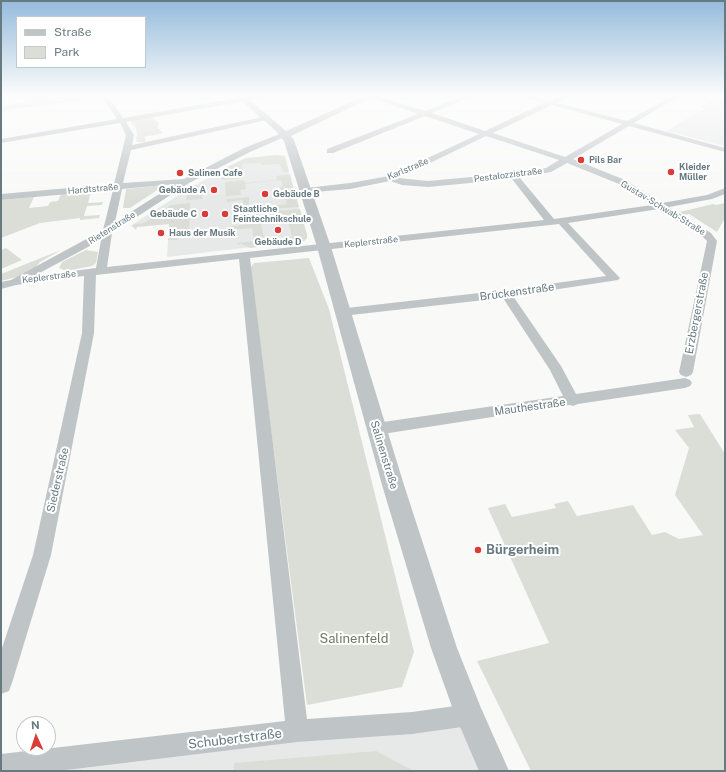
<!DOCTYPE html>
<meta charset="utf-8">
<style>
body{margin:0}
#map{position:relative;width:726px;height:772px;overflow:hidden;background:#f9f9f8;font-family:"Public Sans",sans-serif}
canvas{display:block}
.frame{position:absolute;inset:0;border:2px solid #667a80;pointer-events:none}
.legend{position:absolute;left:16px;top:16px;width:130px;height:52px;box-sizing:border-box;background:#fff;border:1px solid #c2cacc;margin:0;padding:5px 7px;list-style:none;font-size:12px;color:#667a80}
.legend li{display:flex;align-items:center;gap:8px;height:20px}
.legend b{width:20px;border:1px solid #c2cacc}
.north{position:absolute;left:16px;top:716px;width:40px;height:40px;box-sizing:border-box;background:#fff;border:1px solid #c2cacc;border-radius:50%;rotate:357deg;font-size:11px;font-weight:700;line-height:16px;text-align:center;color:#667a80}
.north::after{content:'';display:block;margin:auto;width:14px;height:18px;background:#d83d39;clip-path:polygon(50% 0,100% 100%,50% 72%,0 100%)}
</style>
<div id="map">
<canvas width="726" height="772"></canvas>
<div class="frame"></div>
<ul class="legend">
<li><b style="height:5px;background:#bfc5c7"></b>Straße</li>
<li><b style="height:11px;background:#dbded7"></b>Park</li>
</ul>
<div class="north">N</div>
</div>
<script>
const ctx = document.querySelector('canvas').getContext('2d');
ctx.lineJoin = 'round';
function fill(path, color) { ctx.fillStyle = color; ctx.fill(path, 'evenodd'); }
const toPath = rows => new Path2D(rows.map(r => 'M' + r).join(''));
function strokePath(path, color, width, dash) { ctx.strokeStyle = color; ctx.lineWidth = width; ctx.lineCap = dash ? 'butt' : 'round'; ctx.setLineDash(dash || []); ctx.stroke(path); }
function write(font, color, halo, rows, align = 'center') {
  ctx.font = font + ' "Public Sans",sans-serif'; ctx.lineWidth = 4; ctx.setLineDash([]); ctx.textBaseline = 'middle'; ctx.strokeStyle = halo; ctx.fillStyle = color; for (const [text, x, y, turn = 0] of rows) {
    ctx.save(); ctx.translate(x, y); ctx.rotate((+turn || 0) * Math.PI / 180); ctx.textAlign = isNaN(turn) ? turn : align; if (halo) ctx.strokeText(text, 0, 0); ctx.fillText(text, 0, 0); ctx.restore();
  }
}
fill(toPath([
 [713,99,722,101,725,99,725,146,666,131,704,109,700,107],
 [284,157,307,235,307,238,304,241,167,257,169,224,130,226,193,186,246,158],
 [469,715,491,771,1,771,1,766]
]), '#e7e9e8');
fill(toPath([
 [24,95,48,95,48,100,56,99,56,102,74,98,80,100,1,111,1,105,4,106,26,102,23,97],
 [153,117,159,124,157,127,163,133,144,137,146,140,145,142,138,142,136,140,137,135,136,129,131,122,132,120],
 [277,155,285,156,289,172,283,172,280,164,261,165,261,163,242,164,244,178,224,180,221,179,221,177,214,177,215,173,246,158],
 [290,174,294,190,281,191,280,187,283,186,281,180,245,184,246,189,240,190,241,195,226,196,225,182,244,180,245,183,277,180,276,176],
 [165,185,130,208,123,208,126,189],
 [202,185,202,199,186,200,187,190,193,186],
 [91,192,88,203,103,202,102,205,87,206,84,216,100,215,99,218,80,220,80,218,40,223,1,238,1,200,34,197,29,208,48,206,50,202,58,201,61,194],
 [295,192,299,207,273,209,272,206,287,204,285,198,283,199,281,194],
 [249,197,249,208,260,207,261,212,245,214,243,200,227,202,227,199],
 [190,203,189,234,178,234,177,240,168,240,169,224,137,227,136,230,132,226,135,224,144,223,171,205],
 [725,203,725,218,717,232,689,214,684,215,680,212,713,204,716,205],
 [300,209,307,235,307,238,304,241,250,248,241,244,237,245,237,243,254,241,252,228,232,230,231,226,261,223,264,239,266,239,266,242,292,237,286,214,274,215,274,211],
 [6,248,22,260,1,269,1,250],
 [61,250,40,262,34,269,21,276,1,281,1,274],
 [86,250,98,252,96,263,92,266,66,271,59,268,62,262],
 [309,258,329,309,414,652,402,687,307,705,250,268,254,263],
 [700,414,725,454,725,771,531,771,477,661,549,643,488,508,505,504,512,517,556,508,554,504,568,501,577,516,633,505,652,535,665,532,679,539,703,535,675,495,689,448,675,430,694,427,688,415],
 [376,751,414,771,234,771,234,763]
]), '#dbded7');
fill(toPath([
 [9,95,22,95,12,98,10,97,9,95],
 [101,95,107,95,123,118,256,95,270,95,267,97,126,122,134,135,132,145,267,116,271,118,267,120,131,150,123,183,184,179,244,148,282,133,288,133,289,135,250,152,189,183,112,233,107,267,544,220,512,179,428,187,402,185,390,181,350,189,303,193,301,191,306,188,350,183,389,176,479,134,425,116,333,153,327,153,327,149,418,114,369,97,368,95,375,95,425,111,466,95,475,95,432,113,485,131,544,103,518,95,529,95,550,101,563,95,571,95,557,103,627,121,665,100,649,95,670,97,673,95,681,95,634,123,725,148,725,152,629,126,573,159,625,180,662,203,707,195,725,188,725,194,712,199,669,207,711,233,717,241,693,372,691,375,686,377,681,375,679,372,707,241,703,237,659,209,568,223,618,276,620,278,618,280,513,296,561,366,576,394,685,378,690,380,692,383,690,386,685,388,578,404,573,406,570,405,376,435,371,433,368,429,371,425,376,423,563,396,550,370,503,298,342,316,338,315,336,312,338,309,506,290,606,276,559,224,250,258,307,719,412,712,469,704,477,707,480,715,477,723,469,726,412,734,297,742,58,771,1,771,1,754,285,721,239,259,96,275,94,333,51,555,12,683,9,691,1,694,1,651,33,555,82,333,84,276,16,285,1,289,1,282,11,280,103,230,113,190,1,200,1,194,114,184,126,135,120,123,1,143,1,139,117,119,101,95],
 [552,105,622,124,565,157,493,133,552,105],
 [486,136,559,160,546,168,514,173,428,181,399,178,486,136],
 [567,163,619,184,652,205,554,219,520,178,551,172,567,163],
 [175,184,115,222,122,189,175,184],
 [101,240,96,268,34,276,101,240]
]), '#bfc5c7');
fill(toPath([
 [235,95,244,95,286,131,366,95,377,95,291,136,294,140,331,247,404,485,457,648,481,708,509,771,479,771,455,715,431,648,382,485,317,247,284,141,276,131,235,95]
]), '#bfc5c7');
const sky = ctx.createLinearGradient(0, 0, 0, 203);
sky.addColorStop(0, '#94bbdb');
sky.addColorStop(0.47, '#fcfcfc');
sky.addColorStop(1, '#fcfcfc00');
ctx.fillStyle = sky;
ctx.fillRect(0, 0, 726, 203);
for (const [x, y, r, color] of [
 [581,160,4,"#d83d39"],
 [671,172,4,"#d83d39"],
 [180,173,4,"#d83d39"],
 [214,190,4,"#d83d39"],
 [265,194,4,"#d83d39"],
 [205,214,4,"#d83d39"],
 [225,214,4,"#d83d39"],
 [278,230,4,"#d83d39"],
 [161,233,4,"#d83d39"],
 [478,550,4,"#d83d39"]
]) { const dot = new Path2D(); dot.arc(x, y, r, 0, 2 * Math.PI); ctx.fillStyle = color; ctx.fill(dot); strokePath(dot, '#fff', 1.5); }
write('bold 9px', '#667a80', '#fff', [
 ["Pils Bar",589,160],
 ["Kleider",679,167],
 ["Müller",679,177],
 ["Salinen Cafe",188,173],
 ["Gebäude A",206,190,"right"],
 ["Gebäude B",273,194],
 ["Staatliche",233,209],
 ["Feintechnikschule",233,219],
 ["Gebäude C",197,214,"right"],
 ["Haus der Musik",169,233],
 ["Gebäude D",278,242,"center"]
], 'left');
write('9px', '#667a80', '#fff', [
 ["Karlstraße",408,169,-23],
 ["Pestalozzistraße",508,175,-7],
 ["Hardtstraße",93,189,-5],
 ["Gustav-Schwab-Straße",663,208,31],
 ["Rietenstraße",112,228,-32],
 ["Keplerstraße",371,242,-6],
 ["Keplerstraße",49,277,-7]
]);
write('11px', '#667a80', '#fff', [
 ["Brückenstraße",517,292,-8],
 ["Erzbergerstraße",697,313,-79],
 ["Mauthestraße",530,407,-8],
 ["Salinenstraße",384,455,73],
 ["Siederstraße",58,480,-77]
]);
write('bold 13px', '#667a80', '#fff', [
 ["Bürgerheim",486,550]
], 'left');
write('13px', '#6d7965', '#fff', [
 ["Salinenfeld",354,639]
]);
write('13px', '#667a80', '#fff', [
 ["Schubertstraße",235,739,-7]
]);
</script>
